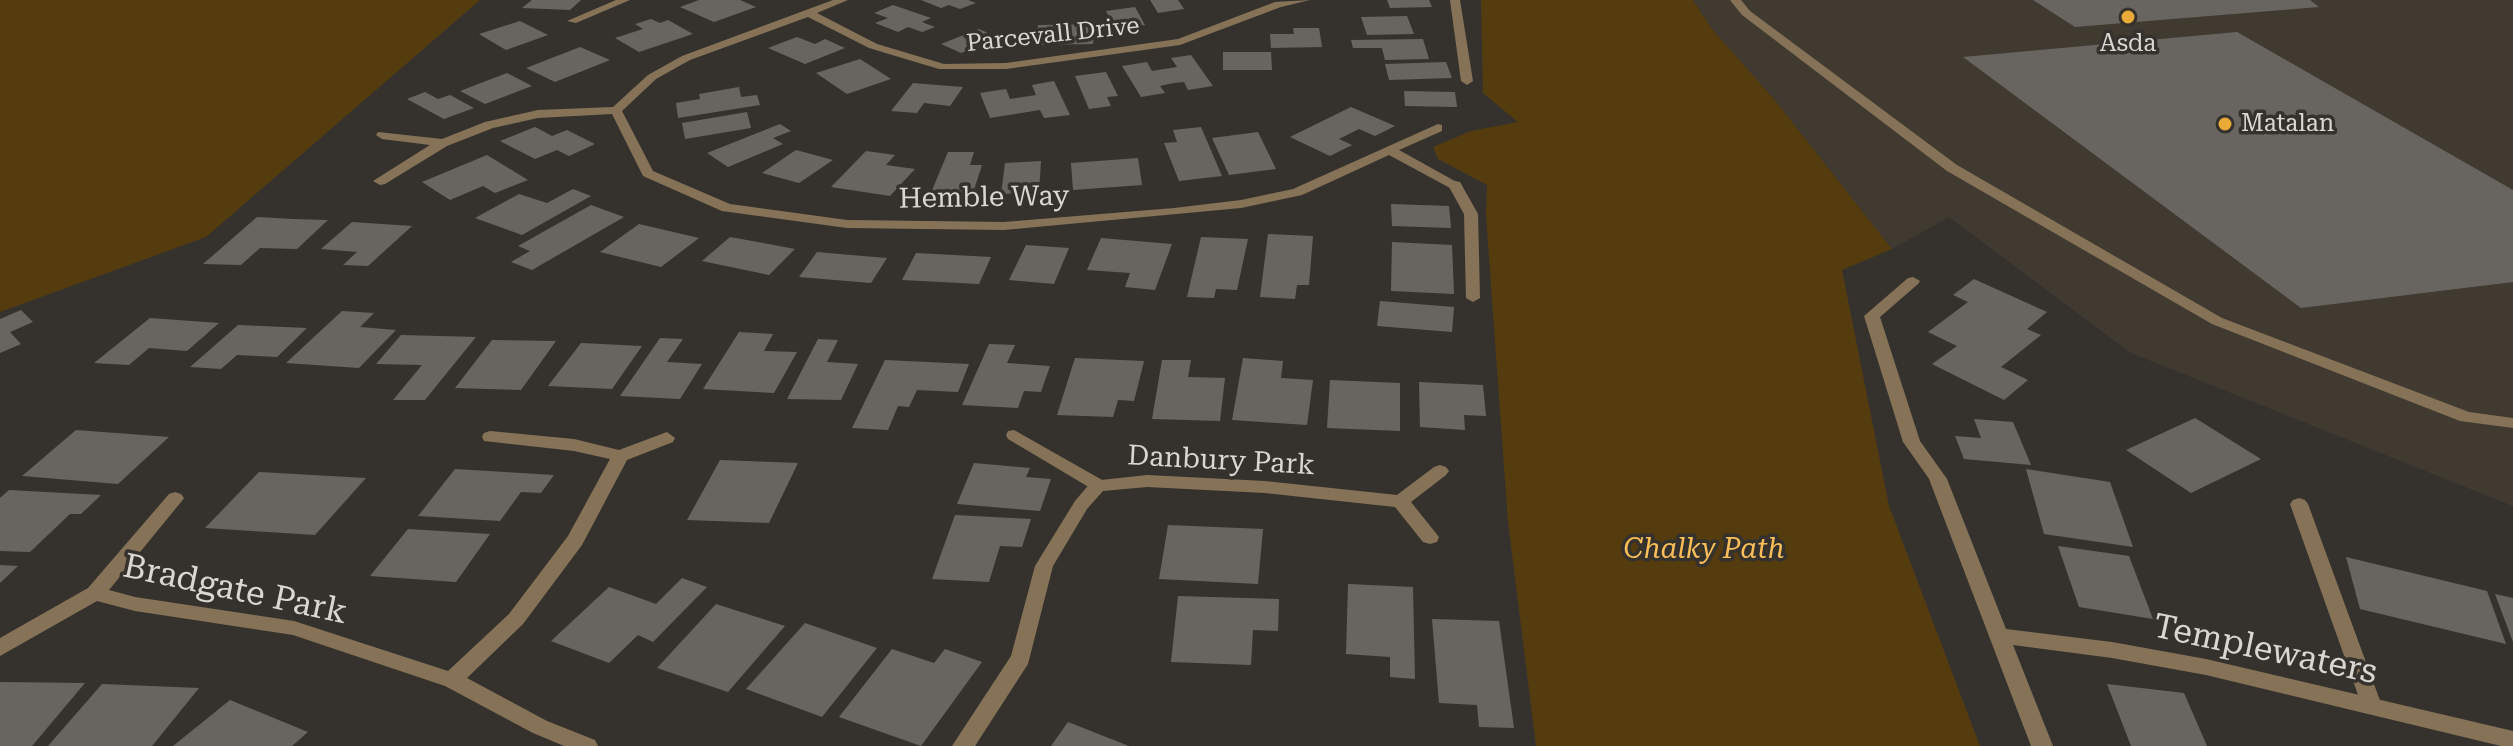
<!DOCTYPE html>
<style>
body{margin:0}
canvas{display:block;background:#35322e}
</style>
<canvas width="2513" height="746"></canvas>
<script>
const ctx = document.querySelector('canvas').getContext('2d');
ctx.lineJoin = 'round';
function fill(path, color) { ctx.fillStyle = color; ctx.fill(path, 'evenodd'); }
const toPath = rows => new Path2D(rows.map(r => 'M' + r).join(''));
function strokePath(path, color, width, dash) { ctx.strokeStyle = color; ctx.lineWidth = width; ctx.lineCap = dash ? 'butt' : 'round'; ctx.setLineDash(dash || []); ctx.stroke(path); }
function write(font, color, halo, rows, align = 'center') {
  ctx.font = font + ' "Roboto Serif",serif'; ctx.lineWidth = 7; ctx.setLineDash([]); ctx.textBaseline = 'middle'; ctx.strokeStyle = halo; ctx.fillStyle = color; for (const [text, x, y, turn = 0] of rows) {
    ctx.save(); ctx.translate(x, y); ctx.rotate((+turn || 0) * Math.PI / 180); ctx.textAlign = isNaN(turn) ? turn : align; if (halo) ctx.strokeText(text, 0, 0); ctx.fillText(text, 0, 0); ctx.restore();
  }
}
fill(toPath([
 [1693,0,2513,0,2513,506,2131,353,1949,217,1892,249,1774,99,1712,29]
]), '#403a31');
fill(toPath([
 [0,0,480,0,206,237,0,312],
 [1481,0,1693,0,1712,29,1774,99,1892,249,1842,270,1889,506,1980,746,1536,746,1508,522,1486,215,1487,185,1438,159,1433,147,1471,131,1518,122,1483,93]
]), '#553c0f');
fill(toPath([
 [532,0,581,0,570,10,522,8],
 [699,0,740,0,756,7,714,22,680,7],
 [921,0,968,0,976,3,960,9,949,5,941,8],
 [1150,0,1178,0,1184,9,1158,13],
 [1387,0,1429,0,1432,7,1390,8],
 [2033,0,2310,0,2319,7,2075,27],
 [893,5,931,18,922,22,935,27,922,32,908,27,898,32,875,23,888,18,874,13],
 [1135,7,1145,25,1115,29,1106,11],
 [1407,16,1414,34,1367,35,1361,17],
 [651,19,660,23,668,20,693,34,639,52,615,38,643,29,635,24],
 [520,21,548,35,506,50,479,34],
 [1095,24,1093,44,1035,45,1038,25],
 [1293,28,1319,28,1322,47,1271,48,1270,34,1294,34],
 [979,29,999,38,961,53,941,44],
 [2237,32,2513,190,2513,282,2301,308,1963,57],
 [797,37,815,44,825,39,845,48,805,64,768,48],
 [1423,39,1429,59,1385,60,1382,48,1353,48,1351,40],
 [580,47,610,60,555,82,526,68],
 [1223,52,1271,52,1272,70,1223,70],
 [1191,55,1213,86,1188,90,1184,82,1174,83,1160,86,1165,93,1141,97,1122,66,1147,62,1152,71,1164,69,1177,67,1171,58],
 [860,59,891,79,847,94,816,73],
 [1446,62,1452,78,1389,80,1385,64],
 [1106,72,1118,96,1107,97,1111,106,1089,109,1075,76],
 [507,73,532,86,485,104,460,91],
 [1054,81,1070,115,1044,118,1040,110,990,118,980,93,1006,89,1010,99,1036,95,1032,85],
 [913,83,937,85,963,87,950,106,924,103,917,113,891,111],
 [739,87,741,97,757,95,760,105,678,118,676,103,700,99,699,94],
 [1404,91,1455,92,1457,107,1405,106],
 [425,92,438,99,450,95,474,108,444,119,407,99],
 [1351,107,1395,126,1375,136,1359,129,1339,139,1352,145,1330,156,1290,137],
 [747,112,751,128,685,139,682,123],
 [780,124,791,131,773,138,783,144,728,167,707,153],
 [535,127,552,136,567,130,595,144,569,156,557,150,535,159,500,141],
 [1201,127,1222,176,1179,181,1164,143,1177,142,1173,130],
 [1258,132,1276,169,1229,175,1212,138],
 [796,150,833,160,799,183,762,173],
 [866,151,895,155,886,165,915,169,890,196,831,187],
 [948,152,974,152,970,165,982,165,972,196,930,195],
 [487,155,528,180,495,193,483,186,450,200,422,182],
 [1138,158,1142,185,1073,190,1071,163],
 [1041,161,1039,192,1001,194,1005,163],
 [573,189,591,196,522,235,475,218,519,194,547,203],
 [1391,204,1449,206,1451,228,1392,226],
 [591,205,624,217,532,270,511,262,530,251,518,246],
 [257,217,293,219,328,220,297,249,260,248,241,265,203,264],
 [352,222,412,226,368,266,343,265,357,252,321,249],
 [639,224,699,238,661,267,600,252],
 [1268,234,1313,236,1309,285,1297,285,1295,299,1260,297],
 [730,237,763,243,795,249,769,275,702,261],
 [1201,237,1248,239,1237,290,1216,289,1214,298,1187,297],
 [1101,238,1172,244,1155,290,1125,287,1130,273,1087,270],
 [1392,242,1452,245,1454,294,1391,291],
 [1026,245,1069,248,1054,284,1009,280],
 [817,252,851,255,887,258,871,283,799,277],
 [916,253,954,255,991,257,979,284,902,280],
 [1974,279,2047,312,2027,329,2041,335,2001,367,2028,380,2004,400,1932,364,1957,346,1928,332,1968,302,1953,295],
 [1380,301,1454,307,1452,332,1377,326],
 [21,310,33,322,10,332,21,344,0,353,0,319],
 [342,311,374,313,360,327,396,330,359,368,286,363],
 [150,318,219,323,187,351,149,348,129,365,94,363],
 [238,325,307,328,277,357,237,355,221,369,190,367],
 [739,332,773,334,764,351,797,352,774,393,703,389],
 [401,335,476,337,425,400,393,400,422,365,376,364],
 [660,338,683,339,667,362,702,364,680,399,620,396],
 [818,339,838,340,827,362,858,364,841,400,787,399],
 [492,340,556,341,521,390,455,388],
 [581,343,642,346,612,389,548,386],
 [989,344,1015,345,1007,363,1050,366,1041,392,1024,391,1018,408,962,405],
 [1075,358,1144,361,1134,401,1118,400,1113,417,1057,415],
 [1243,358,1283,361,1281,378,1313,380,1307,425,1232,420],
 [885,360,969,364,958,392,917,390,909,407,898,406,888,430,852,428],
 [1162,360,1191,360,1188,377,1225,378,1220,421,1152,419],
 [1330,380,1400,383,1400,431,1327,428],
 [1419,382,1483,385,1486,416,1464,415,1465,430,1420,427],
 [2195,418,2261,459,2191,493,2126,450],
 [1974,419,2013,422,2031,465,1964,459,1955,436,1981,438],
 [76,430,169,437,118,484,22,476],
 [720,460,798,463,769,523,687,520],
 [974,463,1030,468,1026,477,1051,479,1040,511,957,504],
 [455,469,554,475,541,493,521,492,500,521,418,516],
 [2026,469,2110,482,2133,547,2044,534],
 [259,472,366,478,315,535,205,528],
 [9,490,101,495,81,514,70,514,30,552,0,551,0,498],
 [955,515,1031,519,1022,547,1000,546,989,582,932,579],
 [1168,525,1263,529,1258,584,1159,579],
 [408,529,490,534,456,582,370,576],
 [2058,546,2129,556,2153,619,2079,607],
 [2346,557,2487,591,2506,644,2360,609],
 [0,565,18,566,0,583],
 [682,578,707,587,653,642,638,635,609,663,551,641,609,587,656,604],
 [1348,584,1413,587,1415,679,1390,677,1390,657,1346,654],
 [2495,594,2513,598,2513,642],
 [1178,596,1279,599,1278,631,1253,630,1251,665,1171,662],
 [716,604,785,626,728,692,657,668],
 [1432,619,1499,621,1514,728,1479,727,1477,705,1439,703],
 [805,623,877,648,822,717,746,689],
 [892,649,934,663,945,649,982,662,921,746,839,717],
 [0,682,85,683,32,746,0,746],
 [102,684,199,688,152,746,48,746],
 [2107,684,2184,693,2207,746,2131,746],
 [230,700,308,732,292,746,173,746],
 [1068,722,1129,746,1051,746]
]), '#686561');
fill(toPath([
 [1450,0,1460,0,1473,81,1467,85,1461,81,1450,0],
 [1730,0,1741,0,1750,11,1957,165,2222,318,2469,412,2513,418,2513,428,2460,421,2212,324,1947,171,1742,15,1730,0],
 [1455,181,1460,182,1478,214,1480,298,1473,302,1466,298,1464,214,1448,185,1455,181],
 [1913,277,1920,281,1918,284,1880,317,1920,441,1947,479,1944,483,1938,485,1932,483,1903,442,1864,316,1908,278,1913,277],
 [1014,430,1104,481,1107,485,1104,489,1092,489,1008,439,1006,435,1008,431,1014,430],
 [2299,498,2305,500,2308,504,2382,706,2379,712,2372,714,2365,712,2362,706,2290,504,2293,500,2299,498]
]), '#867357');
fill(toPath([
 [616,0,630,0,576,23,567,21,616,0],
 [833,0,848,0,817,13,877,44,944,64,1006,63,1178,39,1275,2,1310,0,1281,7,1180,45,1006,69,939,69,869,48,808,17,690,60,656,79,622,111,653,171,730,204,847,220,1004,222,1174,208,1241,200,1293,189,1438,124,1442,125,1442,131,1399,150,1462,185,1455,189,1450,188,1389,155,1302,195,1241,208,1004,230,847,228,722,211,643,176,612,114,538,118,493,128,447,146,385,184,380,185,373,181,430,145,382,139,376,135,378,132,442,139,485,122,538,110,613,107,648,75,682,56,833,0],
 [490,431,574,439,619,450,667,432,675,438,673,442,627,460,582,545,523,624,467,678,547,721,595,740,598,746,564,746,533,733,445,686,293,635,135,611,97,601,0,656,0,638,88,588,169,494,175,492,181,494,184,498,181,502,109,590,135,597,294,621,448,671,509,614,568,536,610,459,574,451,484,441,482,437,484,433,490,431],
 [1440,465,1446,467,1449,471,1446,475,1411,502,1439,537,1437,542,1430,544,1423,542,1395,507,1265,493,1147,487,1103,491,1087,509,1053,566,1028,664,975,746,952,746,1011,656,1035,566,1075,501,1092,481,1147,475,1265,481,1397,495,1434,467,1440,465],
 [1938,473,1944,475,1947,479,2006,629,2112,642,2206,659,2513,731,2513,746,2501,746,2206,675,2112,658,2013,645,2053,746,2031,746,1929,479,1932,475,1938,473]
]), '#867357');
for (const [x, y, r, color] of [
 [2128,17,8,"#e9aa38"],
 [2225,124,8,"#e9aa38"]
]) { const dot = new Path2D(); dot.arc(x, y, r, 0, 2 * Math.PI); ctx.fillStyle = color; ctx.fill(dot); strokePath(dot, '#35322e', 3); }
write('24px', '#d8d7d4', '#35322e', [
 ["Parcevall Drive",1053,35,-6]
]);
write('24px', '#d8d7d4', '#35322e', [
 ["Asda",2128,44],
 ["Matalan",2241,124,"left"]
]);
write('28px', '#d8d7d4', '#35322e', [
 ["Hemble Way",984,198,-1],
 ["Danbury Park",1221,461,3]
]);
write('italic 28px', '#fabe59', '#35322e', [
 ["Chalky Path",1704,550]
]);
write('34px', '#d8d7d4', '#35322e', [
 ["Bradgate Park",235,590,12],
 ["Templewaters",2265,650,12]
]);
</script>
